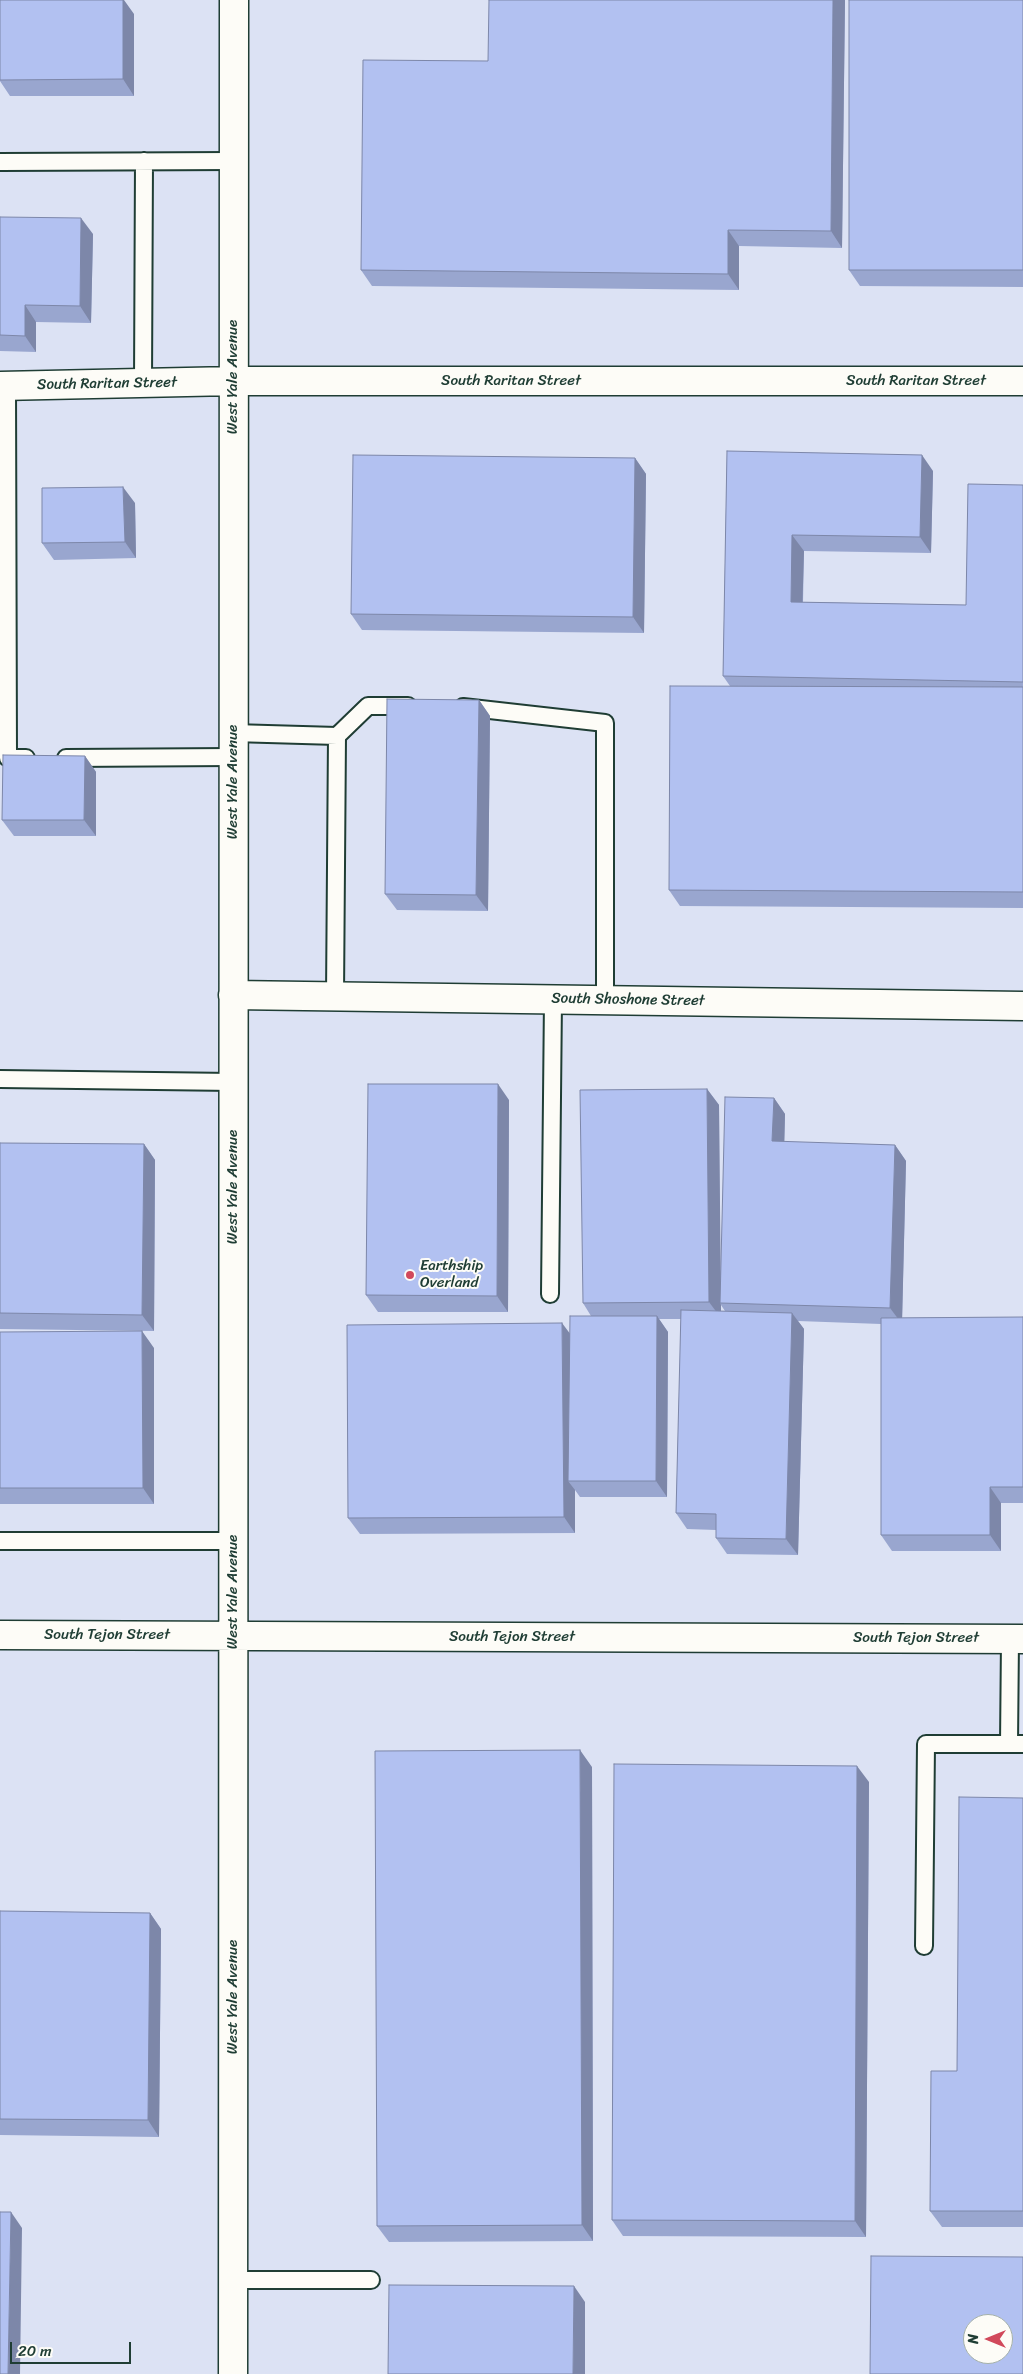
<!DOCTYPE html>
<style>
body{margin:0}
#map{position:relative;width:1023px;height:2374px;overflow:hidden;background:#eef0f6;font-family:Sriracha,sans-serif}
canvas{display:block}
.north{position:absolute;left:963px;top:2314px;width:50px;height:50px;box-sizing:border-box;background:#fdfcf7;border:1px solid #a4b0a9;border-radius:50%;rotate:270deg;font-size:14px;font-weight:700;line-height:20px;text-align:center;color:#1f3d34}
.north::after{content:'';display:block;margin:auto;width:18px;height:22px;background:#d1495b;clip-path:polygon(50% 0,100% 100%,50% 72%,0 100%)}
.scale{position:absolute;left:10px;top:2342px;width:121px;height:22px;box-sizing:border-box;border:2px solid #1f3d34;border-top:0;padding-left:6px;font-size:15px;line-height:18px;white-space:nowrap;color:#1f3d34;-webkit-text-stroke:4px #fdfcf7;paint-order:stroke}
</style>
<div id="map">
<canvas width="1023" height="2374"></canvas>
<div class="north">N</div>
<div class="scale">20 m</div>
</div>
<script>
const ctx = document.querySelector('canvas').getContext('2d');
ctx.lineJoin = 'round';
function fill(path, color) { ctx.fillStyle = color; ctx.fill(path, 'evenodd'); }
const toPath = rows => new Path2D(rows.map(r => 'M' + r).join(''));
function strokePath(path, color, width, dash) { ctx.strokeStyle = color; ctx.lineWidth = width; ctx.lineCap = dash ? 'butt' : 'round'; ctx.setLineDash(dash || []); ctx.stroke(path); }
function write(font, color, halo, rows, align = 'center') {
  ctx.font = font + ' Sriracha,sans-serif'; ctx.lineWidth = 4; ctx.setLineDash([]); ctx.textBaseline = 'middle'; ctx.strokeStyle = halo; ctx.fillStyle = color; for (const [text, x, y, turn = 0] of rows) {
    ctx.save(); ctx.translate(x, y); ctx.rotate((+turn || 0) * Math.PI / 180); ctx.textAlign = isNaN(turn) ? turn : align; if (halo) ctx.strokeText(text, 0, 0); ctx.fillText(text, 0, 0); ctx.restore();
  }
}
fill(toPath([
 [0,0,1023,0,1023,2374,0,2374],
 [973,2324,1003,2324,1003,2354,973,2354]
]), '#dce2f4');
const lane = toPath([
 [0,162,234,161],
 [143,383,144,161],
 [7,386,8,758,26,758],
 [463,707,605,723,605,1000],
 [233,733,337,736,335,996],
 [337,736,368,706,408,706],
 [66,758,233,757],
 [0,1079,233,1082],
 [550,1294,553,999],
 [0,1541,233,1541],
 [1009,1744,1010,1639],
 [924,1946,926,1744,1023,1744],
 [233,2280,371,2280]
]);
const street = toPath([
 [0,386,233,381,1023,381],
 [233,995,1023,1006],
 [0,1635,1023,1639],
 [233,2374,234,0]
]);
strokePath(lane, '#1f3d34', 20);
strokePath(street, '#1f3d34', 31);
strokePath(lane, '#fdfcf7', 16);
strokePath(street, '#fdfcf7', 28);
fill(toPath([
 [0,0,134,14,134,96,10,96,0,81],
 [845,0,842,248,739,246,739,290,372,286,361,270],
 [1023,0,1023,287,860,286,849,270],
 [0,217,93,234,91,323,36,322,36,352,0,351],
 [727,451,933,471,931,553,804,551,803,602,966,605,1023,485,1023,908,680,906,669,890,730,686,723,676],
 [635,458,646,474,644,633,362,630,351,614],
 [135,503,136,558,54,560,42,543],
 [479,700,490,716,488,911,397,910,385,894],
 [85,756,96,772,96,836,14,836,2,820],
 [707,1089,719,1105,720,1273,774,1098,785,1114,784,1142,895,1145,906,1161,902,1318,1023,1317,1023,1503,1001,1503,1001,1551,892,1551,881,1535,881,1324,798,1321,804,1329,798,1555,727,1554,716,1538,716,1530,687,1529,676,1513,681,1319,659,1319,668,1332,667,1497,580,1497,575,1490,575,1533,360,1534,348,1518,591,1316,583,1303],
 [721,1305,725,1311,721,1311],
 [509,1100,508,1312,378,1312,366,1295],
 [0,1143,144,1144,155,1160,154,1331,0,1329],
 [0,1332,154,1348,154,1504,0,1504],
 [592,1767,593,2241,389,2242,377,2226],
 [869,1782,866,2237,623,2236,612,2220],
 [1023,1798,1023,2227,942,2227,930,2211,957,2071],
 [0,1911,150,1913,161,1929,159,2137,0,2135]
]), '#99a6cf');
fill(toPath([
 [123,0,124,0,134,14,134,96,123,79],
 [833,0,845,0,842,248,831,231],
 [81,218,93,234,91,323,80,306],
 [728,230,739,246,739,290,728,274],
 [25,305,36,322,36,352,25,336],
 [922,455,933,471,931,553,920,537],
 [635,458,646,474,644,633,633,617],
 [123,487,135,503,136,558,125,542],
 [792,535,804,551,802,618,791,602],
 [479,700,490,716,488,911,476,895],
 [85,756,96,772,96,836,84,820],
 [498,1084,509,1100,508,1312,497,1296],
 [707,1089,719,1105,721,1303,720,1303,721,1305,721,1318,709,1302],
 [774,1098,785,1114,784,1158,772,1141],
 [144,1144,155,1160,154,1331,142,1315],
 [895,1145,906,1161,902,1324,890,1308],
 [792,1313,804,1329,798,1555,786,1539],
 [657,1316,668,1332,667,1497,656,1481],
 [562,1323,574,1339,568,1481,575,1490,575,1533,564,1517],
 [142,1331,154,1348,154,1504,143,1488],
 [990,1487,1001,1503,1001,1551,990,1535],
 [580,1750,592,1767,593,2241,582,2225],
 [857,1766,869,1782,866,2237,855,2221],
 [150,1913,161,1929,159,2137,148,2120],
 [11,2212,22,2228,20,2374,8,2374],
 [574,2286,585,2302,585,2374,573,2374]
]), '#7d87a9');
const building = toPath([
 [0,0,123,0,123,79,0,80,0,0],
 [489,0,833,0,831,231,728,230,728,274,361,270,363,60,488,61,489,0],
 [849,0,1023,0,1023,270,849,270,849,0],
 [0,217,81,218,80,306,25,305,25,336,0,335,0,217],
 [727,451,922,455,920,537,792,535,791,602,966,605,968,484,1023,485,1023,682,723,676,727,451],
 [353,455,635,458,633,617,351,614,353,455],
 [123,487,125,542,42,543,42,488,123,487],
 [670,686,1023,687,1023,892,669,890,670,686],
 [387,699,479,700,476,895,385,894,387,699],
 [3,755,85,756,84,820,2,820,3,755],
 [368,1084,498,1084,497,1296,366,1295,368,1084],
 [707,1089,709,1302,583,1303,580,1090,707,1089],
 [725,1097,774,1098,772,1141,895,1145,890,1308,720,1303,725,1097],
 [0,1143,144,1144,142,1315,0,1313,0,1143],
 [681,1310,792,1313,786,1539,716,1538,716,1514,676,1513,681,1310],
 [570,1316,657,1316,656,1481,568,1481,570,1316],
 [1023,1317,1023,1487,990,1487,990,1535,881,1535,881,1318,1023,1317],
 [562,1323,564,1517,348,1518,347,1325,562,1323],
 [142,1331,143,1488,0,1488,0,1332,142,1331],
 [580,1750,582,2225,377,2226,375,1751,580,1750],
 [614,1764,857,1766,855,2221,612,2220,614,1764],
 [959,1797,1023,1798,1023,2211,930,2211,931,2071,957,2071,959,1797],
 [0,1911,150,1913,148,2120,0,2119,0,1911],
 [0,2212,11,2212,8,2374,0,2374,0,2212],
 [871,2256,1023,2257,1023,2374,870,2374,871,2256],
 [973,2324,1003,2324,1003,2354,973,2354,973,2324],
 [389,2285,574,2286,573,2374,388,2374,389,2285]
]);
fill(building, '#b2c1f1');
strokePath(building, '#7d87a9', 1);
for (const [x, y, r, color] of [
 [410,1275,5,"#d1495b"]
]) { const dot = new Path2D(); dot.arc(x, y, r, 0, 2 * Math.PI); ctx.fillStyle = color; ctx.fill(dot); strokePath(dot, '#fdfcf7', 2); }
write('15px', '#1f3d34', '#fdfcf7', [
 ["West Yale Avenue",233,377,-90],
 ["South Raritan Street",511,381],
 ["South Raritan Street",916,381],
 ["South Raritan Street",107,384,-1],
 ["West Yale Avenue",233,782,-90],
 ["South Shoshone Street",628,1000,1],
 ["West Yale Avenue",233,1187,-90],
 ["West Yale Avenue",233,1592,-90],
 ["South Tejon Street",107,1635],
 ["South Tejon Street",512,1637],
 ["South Tejon Street",916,1638],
 ["West Yale Avenue",233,1997,-90]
]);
write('15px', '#1f3d34', '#fdfcf7', [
 ["Earthship",420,1266],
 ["Overland",420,1283]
], 'left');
</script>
